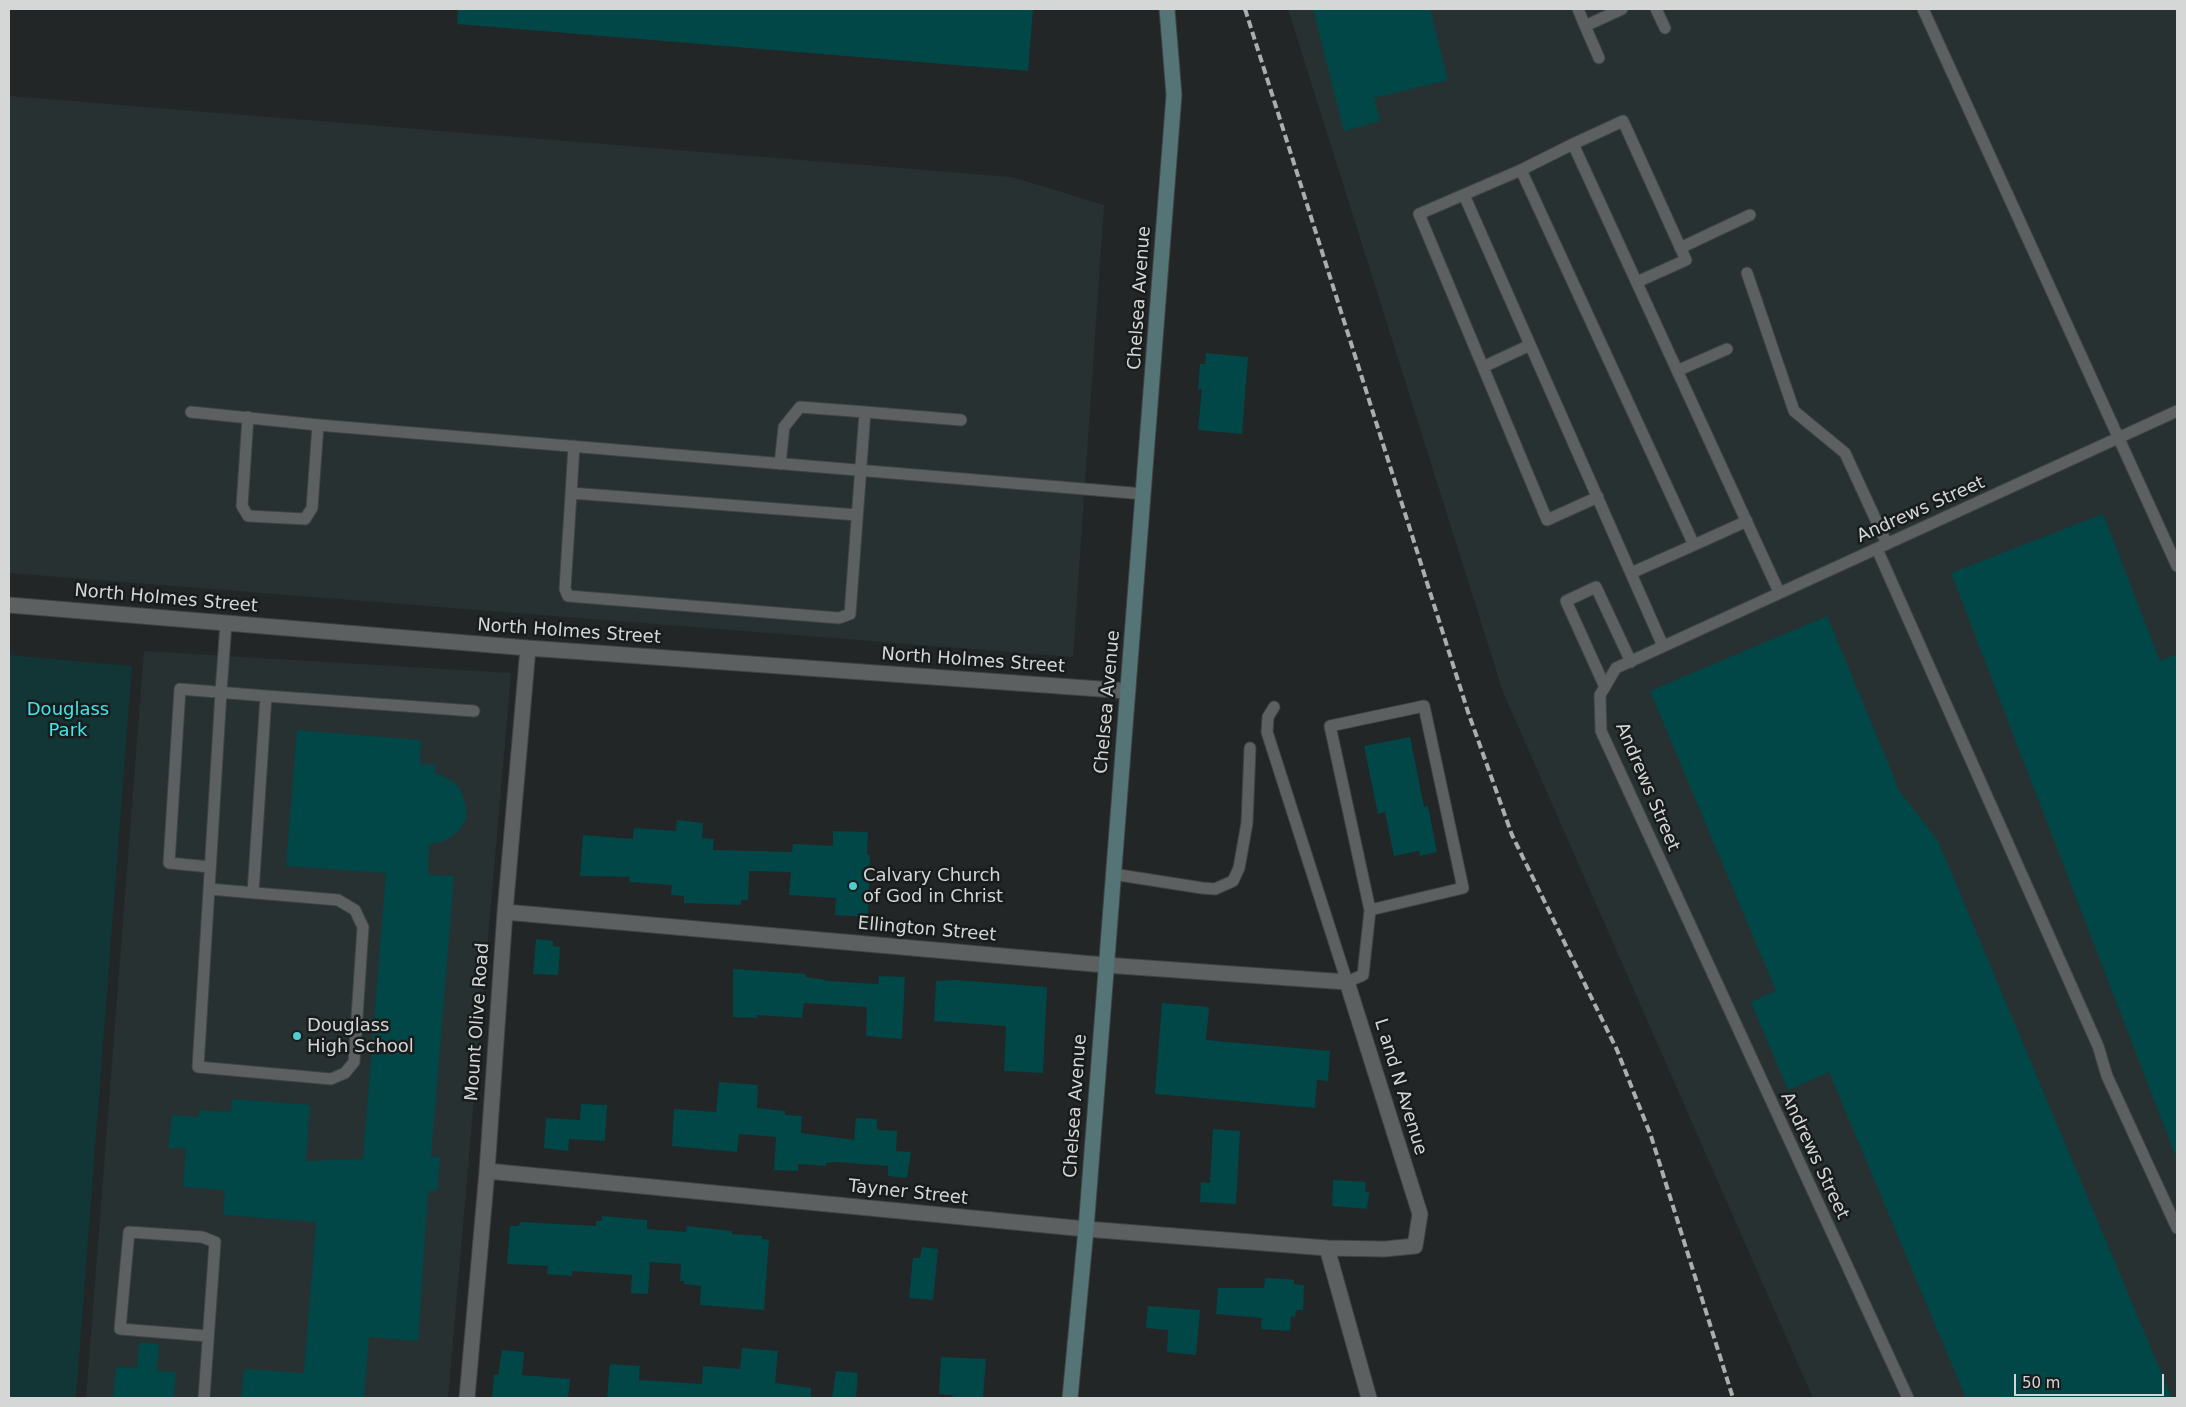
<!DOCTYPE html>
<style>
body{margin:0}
#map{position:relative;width:2186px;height:1407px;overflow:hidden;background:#232626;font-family:"DejaVu Sans",sans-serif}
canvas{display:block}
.frame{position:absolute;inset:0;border:10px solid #d5d7d7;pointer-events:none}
.scale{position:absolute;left:2014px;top:1374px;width:150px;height:22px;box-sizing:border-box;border:2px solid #d5d7d7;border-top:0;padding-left:6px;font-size:15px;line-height:18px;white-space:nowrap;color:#d5d7d7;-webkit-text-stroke:4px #191c1c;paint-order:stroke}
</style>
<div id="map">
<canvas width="2186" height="1407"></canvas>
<div class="frame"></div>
<div class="scale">50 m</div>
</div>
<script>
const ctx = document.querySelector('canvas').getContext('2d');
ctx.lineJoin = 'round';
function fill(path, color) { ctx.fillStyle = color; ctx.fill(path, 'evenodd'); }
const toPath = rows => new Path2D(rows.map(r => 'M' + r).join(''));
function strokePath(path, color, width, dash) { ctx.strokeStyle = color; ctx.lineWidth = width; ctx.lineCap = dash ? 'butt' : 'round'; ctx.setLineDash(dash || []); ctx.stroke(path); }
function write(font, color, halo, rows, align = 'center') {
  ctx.font = font + ' "DejaVu Sans",sans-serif'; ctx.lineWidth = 5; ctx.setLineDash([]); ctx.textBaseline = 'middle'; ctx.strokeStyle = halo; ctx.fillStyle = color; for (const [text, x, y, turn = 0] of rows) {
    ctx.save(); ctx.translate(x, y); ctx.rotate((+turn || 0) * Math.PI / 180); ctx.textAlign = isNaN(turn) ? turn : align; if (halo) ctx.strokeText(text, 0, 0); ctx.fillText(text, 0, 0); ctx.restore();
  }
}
fill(toPath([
 [1288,9,2177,9,2177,1398,1813,1398,1503,692],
 [9,96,1012,177,1104,205,1073,657,9,573],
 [144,651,511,673,448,1398,86,1398]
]), '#273131');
fill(toPath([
 [9,655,132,666,76,1398,9,1398]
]), '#123536');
fill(toPath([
 [458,9,1033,9,1028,71,457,24],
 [1313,9,1430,9,1448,80,1374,98,1380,121,1344,131],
 [1206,353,1248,357,1242,434,1198,430,1202,389,1198,389,1200,364,1205,364],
 [2103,514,2160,661,2177,654,2176,1157,1951,573],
 [1827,616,1900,792,1938,841,2172,1398,1966,1398,1829,1072,1788,1090,1751,1002,1776,991,1650,691],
 [297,730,421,740,420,764,436,765,435,773,451,780,461,790,466,805,466,819,458,832,444,841,429,845,428,875,454,876,431,1157,440,1157,437,1191,428,1191,418,1341,369,1337,364,1398,241,1398,244,1369,304,1373,316,1222,223,1215,225,1190,183,1187,186,1149,168,1148,172,1115,199,1117,199,1110,231,1112,232,1099,310,1105,306,1161,363,1159,386,873,286,866],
 [1410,737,1424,807,1428,806,1437,852,1420,856,1419,851,1394,856,1385,812,1378,814,1364,746],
 [677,820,703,823,702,838,714,839,713,850,792,852,793,844,833,846,833,831,868,832,867,854,870,856,868,917,835,915,836,898,789,895,791,872,749,871,748,900,741,900,741,905,684,903,684,896,671,895,672,885,629,882,630,877,580,876,583,835,633,839,634,828,676,831],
 [536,939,553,941,553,946,560,947,558,975,533,974],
 [733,969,806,974,806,977,830,981,878,984,879,976,905,977,902,1039,866,1036,867,1007,804,1003,802,1018,757,1015,757,1018,733,1017],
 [955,980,1047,987,1043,1073,1004,1071,1006,1026,934,1021,936,981],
 [1162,1003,1209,1007,1206,1040,1330,1051,1328,1081,1317,1080,1315,1108,1155,1094],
 [719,1082,758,1085,757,1108,785,1111,785,1115,802,1116,801,1133,854,1140,856,1118,877,1119,877,1130,897,1131,896,1151,911,1152,907,1178,888,1176,888,1166,836,1162,826,1163,826,1166,798,1164,798,1171,774,1170,776,1137,739,1134,737,1152,672,1146,674,1109,716,1112],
 [581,1104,607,1105,605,1141,569,1139,568,1151,544,1148,546,1118,580,1120],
 [1213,1129,1240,1131,1236,1204,1200,1202,1201,1182,1210,1183],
 [1333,1180,1366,1182,1365,1192,1369,1192,1367,1209,1332,1206],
 [602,1216,647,1220,647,1229,686,1232,687,1226,732,1231,732,1234,762,1236,762,1239,769,1240,764,1310,700,1305,701,1286,684,1284,684,1281,680,1281,681,1264,650,1262,648,1294,631,1293,632,1275,572,1271,572,1276,547,1274,548,1266,507,1264,510,1226,519,1226,520,1222,596,1226,596,1221,602,1221],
 [922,1247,938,1249,933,1300,909,1298,913,1258,920,1258],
 [1265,1278,1286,1279,1294,1280,1294,1284,1304,1285,1303,1310,1296,1310,1295,1317,1291,1316,1290,1331,1261,1329,1262,1318,1216,1314,1218,1288,1264,1288],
 [1148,1306,1200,1310,1196,1355,1167,1352,1168,1330,1146,1328],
 [139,1343,159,1344,157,1371,176,1372,174,1398,113,1398,116,1367,137,1368],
 [742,1348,778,1351,775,1383,811,1388,811,1398,607,1398,610,1364,640,1366,639,1380,702,1384,703,1366,740,1369],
 [502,1350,524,1352,522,1375,570,1379,568,1398,492,1398,494,1375,498,1375],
 [941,1357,986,1359,983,1398,952,1397,953,1395,939,1394],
 [836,1371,858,1373,856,1398,832,1398]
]), '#014748');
const lane = toPath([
 [1578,9,1585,26,1622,9],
 [1656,9,1665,28],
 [1923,9,2177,566],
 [1585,26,1599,58],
 [1521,170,1573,144],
 [1464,195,1663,646],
 [1680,248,1750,215],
 [1747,273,1794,411,1845,453,1887,544],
 [1637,282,1686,260,1623,121,1573,144,1779,592],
 [1483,367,1530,345],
 [1679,370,1727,349],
 [191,412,318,425,1144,494],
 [248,417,242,506,248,516,305,519,312,508,318,425],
 [574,446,565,589,568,596,839,618,850,614,865,412,961,420],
 [780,464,784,427,800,407,865,412],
 [571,493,857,515],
 [1598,497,1547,520,1419,214,1521,170,1694,545,1631,573],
 [1694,545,1747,521],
 [1877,549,2098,1046,2107,1076,2177,1228],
 [1605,687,1566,601,1596,587,1631,662],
 [266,696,474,711],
 [1274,707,1268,717,1267,732,1347,982,1363,975,1370,910,1330,726,1424,706,1463,888,1370,910],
 [210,867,169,863,180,689,266,696,253,893],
 [1113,874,1202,888,1215,889,1233,881,1239,868,1247,823,1250,748],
 [209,889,338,900,355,910,363,927,354,1062,345,1073,331,1079,198,1067,209,889,221,692,226,623],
 [204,1398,215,1242,202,1237,129,1232,120,1329,208,1336],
 [1908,1398,1601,731,1600,695,1616,668,2177,411]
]);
const street = toPath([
 [9,605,528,648,1128,691],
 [487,1171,1086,1229,1327,1248,1385,1249,1415,1246,1420,1214,1347,982,1105,965,505,912],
 [1327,1248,1369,1398],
 [467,1398,487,1171,505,912,528,648]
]);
const secondary = toPath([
 [1070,1398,1086,1229,1174,95,1167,9]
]);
strokePath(lane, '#404343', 13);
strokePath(street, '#404343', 17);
strokePath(secondary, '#404343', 17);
strokePath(lane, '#5d6061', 11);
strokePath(street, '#5d6061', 15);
strokePath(secondary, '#547476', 15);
strokePath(toPath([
 [1245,9,1468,712,1512,835,1617,1050,1651,1136,1733,1398]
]), '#acaeae', 4, [8, 4]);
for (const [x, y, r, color] of [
 [853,886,5,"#52ccd0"],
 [297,1036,5,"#52ccd0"]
]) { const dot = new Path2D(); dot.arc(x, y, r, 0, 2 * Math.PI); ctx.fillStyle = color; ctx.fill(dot); strokePath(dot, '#191c1c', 2); }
write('18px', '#d5d7d7', '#191c1c', [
 ["Chelsea Avenue",1140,298,-86],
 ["Andrews Street",1921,510,-24],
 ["North Holmes Street",166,599,5],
 ["North Holmes Street",569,632,4],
 ["North Holmes Street",973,661,4],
 ["Chelsea Avenue",1108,702,-85],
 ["Andrews Street",1647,787,67],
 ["Ellington Street",927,930,5],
 ["Mount Olive Road",478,1022,-86],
 ["L and N Avenue",1400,1087,73],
 ["Chelsea Avenue",1076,1106,-86],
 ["Andrews Street",1814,1156,65],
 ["Tayner Street",908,1193,6]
]);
write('18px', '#40e7ec', '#191c1c', [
 ["Douglass",68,710],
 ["Park",68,731]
]);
write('18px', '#d5d7d7', '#191c1c', [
 ["Calvary Church",863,876],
 ["of God in Christ",863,897],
 ["Douglass",307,1026],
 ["High School",307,1047]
], 'left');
</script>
